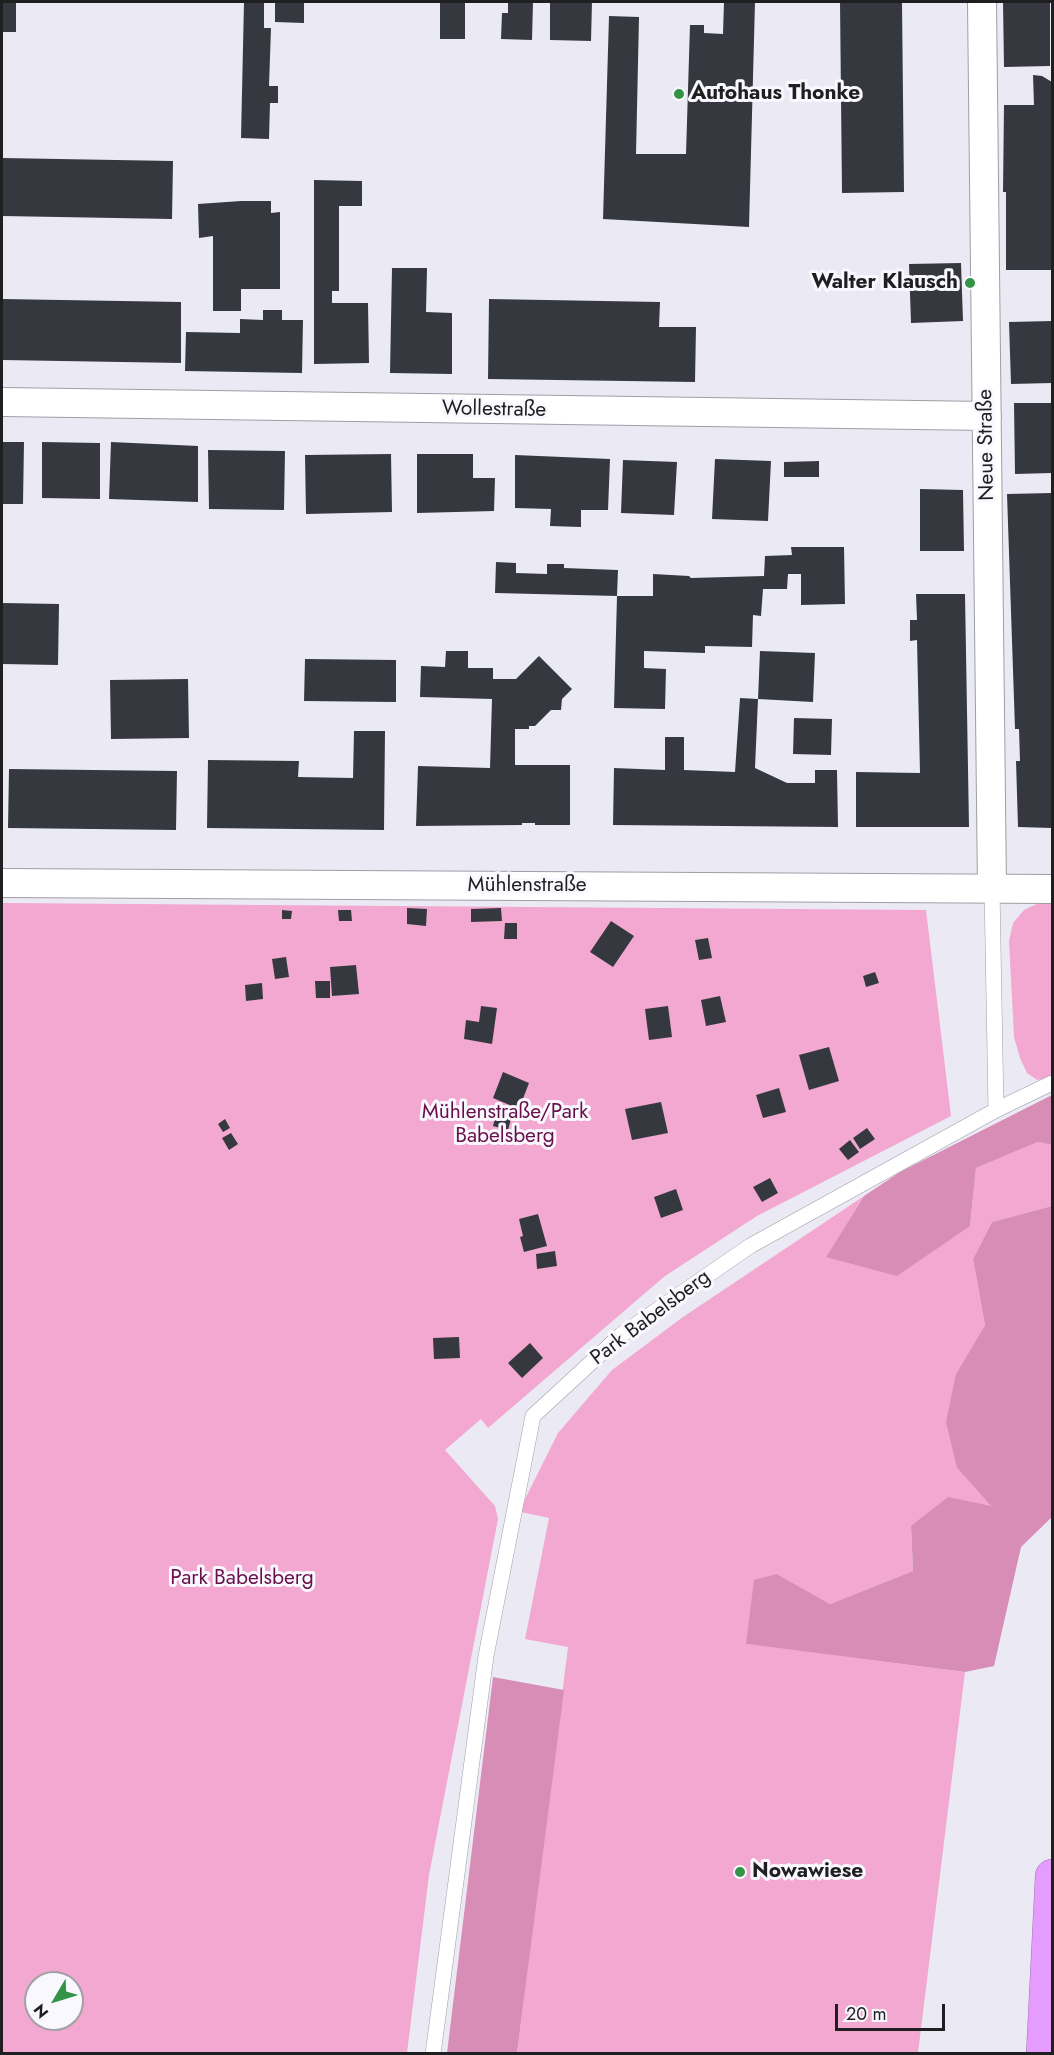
<!DOCTYPE html>
<meta charset="utf-8">
<style>
body{margin:0}
#map{position:relative;width:1054px;height:2055px;overflow:hidden;background:#ebeaf4;font-family:Jost,sans-serif}
canvas{display:block}
.frame{position:absolute;inset:0;border:3px solid #1f1f22;pointer-events:none}
.north{position:absolute;left:24px;top:1971px;width:60px;height:60px;box-sizing:border-box;background:#f9f8fe;border:2px solid #a2a1a6;border-radius:50%;rotate:232deg;font-size:16px;font-weight:700;line-height:24px;text-align:center;color:#1f1f22}
.north::after{content:'';display:block;margin:auto;width:21px;height:27px;background:#339346;clip-path:polygon(50% 0,100% 100%,50% 72%,0 100%)}
.scale{position:absolute;left:835px;top:2004px;width:110px;height:27px;box-sizing:border-box;border:3px solid #1f1f22;border-top:0;padding-left:8px;font-size:18px;line-height:21px;white-space:nowrap;color:#1f1f22;-webkit-text-stroke:4px #f9f8fe;paint-order:stroke}
</style>
<div id="map">
<canvas width="1054" height="2055"></canvas>
<div class="frame"></div>
<div class="north">N</div>
<div class="scale">20 m</div>
</div>
<script>
const ctx = document.querySelector('canvas').getContext('2d');
ctx.lineJoin = 'round';
function fill(path, color) { ctx.fillStyle = color; ctx.fill(path, 'evenodd'); }
const toPath = rows => new Path2D(rows.map(r => 'M' + r).join(''));
function strokePath(path, color, width, dash) { ctx.strokeStyle = color; ctx.lineWidth = width; ctx.lineCap = dash ? 'butt' : 'round'; ctx.setLineDash(dash || []); ctx.stroke(path); }
function write(font, color, halo, rows, align = 'center') {
  ctx.font = font + ' Jost,sans-serif'; ctx.lineWidth = 6; ctx.setLineDash([]); ctx.textBaseline = 'middle'; ctx.strokeStyle = halo; ctx.fillStyle = color; for (const [text, x, y, turn = 0] of rows) {
    ctx.save(); ctx.translate(x, y); ctx.rotate((+turn || 0) * Math.PI / 180); ctx.textAlign = isNaN(turn) ? turn : align; if (halo) ctx.strokeText(text, 0, 0); ctx.fillText(text, 0, 0); ctx.restore();
  }
}
fill(toPath([
 [1041,902,1052,902,1052,1077,1037,1080,1027,1073,1020,1058,1014,1037,1009,941,1013,923,1024,910],
 [2,903,926,910,951,1116,757,1216,665,1276,488,1428,481,1419,445,1450,495,1506,498,1519,429,1875,407,2053,2,2054],
 [36,1983,72,1983,72,2019,36,2019],
 [1038,1142,1052,1145,1052,1206,992,1222,973,1259,985,1325,956,1374,957,1468,992,1507,911,1526,913,1571,830,1604,777,1574,747,1644,965,1672,918,2053,517,2054,568,1647,525,1639,549,1518,521,1512,526,1497,558,1433,612,1370,683,1317,864,1196,826,1257,970,1226,976,1168]
]), '#f2a8d0');
fill(toPath([
 [1052,1095,1052,1145,1038,1142,976,1168,970,1226,897,1276,826,1257,864,1196,900,1172],
 [1052,1206,1052,1517,1021,1547,994,1666,965,1672,746,1644,754,1580,777,1574,830,1604,913,1571,911,1526,948,1497,991,1506,957,1468,946,1422,956,1374,985,1325,973,1259,992,1222],
 [493,1677,564,1690,517,2053,447,2053]
]), '#d78db6');
fill(toPath([
 [2,2,16,2,16,32,2,32],
 [244,2,264,2,264,28,271,28,269,86,278,86,278,103,270,103,269,139,241,138],
 [275,2,304,2,304,23,275,22],
 [440,2,465,2,465,39,440,39],
 [508,2,533,2,532,40,501,39,502,13,508,13],
 [550,2,592,2,591,41,550,40],
 [724,2,755,2,749,227,603,219,609,16,639,17,636,154,686,154,690,25,704,25,704,33,723,34],
 [840,2,902,2,904,192,842,193],
 [1003,2,1050,2,1050,66,1004,67],
 [1033,75,1042,76,1052,82,1052,270,1006,270,1006,192,1003,192,1004,105,1034,105],
 [2,158,173,161,172,219,2,216],
 [314,180,362,181,362,206,339,206,339,291,332,291,332,303,368,303,369,363,314,364],
 [241,201,271,201,271,213,280,212,280,289,241,289,241,311,213,311,213,236,199,238,198,204],
 [961,263,963,321,911,323,909,264],
 [392,268,427,268,426,312,452,313,452,374,390,373],
 [2,299,181,302,181,363,2,360],
 [489,299,660,302,659,327,696,327,695,382,488,379],
 [263,310,282,310,282,320,303,320,302,373,185,371,186,332,240,333,240,319,263,320],
 [1052,321,1052,383,1011,384,1009,322],
 [1014,403,1052,403,1052,473,1015,474],
 [2,442,24,442,23,504,2,504],
 [42,442,100,443,100,499,42,498],
 [111,442,198,446,198,502,109,499],
 [208,450,285,451,284,510,209,509],
 [391,454,392,512,306,514,305,455],
 [417,454,473,454,473,478,495,478,494,511,417,513],
 [515,455,610,459,608,510,581,510,581,527,550,526,551,509,515,508],
 [715,459,771,461,768,521,712,519],
 [623,460,677,462,674,515,621,513],
 [819,461,819,477,784,477,784,462],
 [920,489,963,490,964,551,920,551],
 [1052,493,1052,828,1018,827,1016,761,1020,761,1019,729,1015,729,1007,494],
 [791,547,844,547,845,604,801,605,801,574,788,574,787,589,763,589,761,616,753,615,752,647,705,646,705,653,644,651,644,668,666,669,665,709,614,708,617,596,653,596,653,574,689,576,691,578,764,576,765,556,792,555],
 [496,562,516,563,516,573,547,574,547,564,564,564,564,568,618,570,617,596,495,593],
 [916,594,965,594,969,827,856,827,856,772,920,773,917,640,910,641,910,620,917,620],
 [2,603,59,604,58,665,2,664],
 [446,651,468,651,468,668,493,668,493,679,516,679,539,656,572,689,562,699,561,710,551,710,535,726,529,726,529,729,515,729,515,765,570,765,570,825,535,825,535,823,522,823,522,825,416,826,418,766,490,768,492,699,420,697,421,666,445,667],
 [760,651,815,653,813,702,758,699],
 [305,659,396,660,396,702,304,701],
 [188,679,189,738,111,739,110,680],
 [740,698,758,699,755,768,787,783,815,783,815,770,837,770,838,827,613,825,614,768,665,770,665,737,684,737,684,770,735,772],
 [794,718,832,719,831,755,793,754],
 [354,731,385,731,384,830,207,828,208,760,299,761,298,777,353,778],
 [9,769,177,771,176,830,8,828],
 [407,908,427,909,426,926,407,924],
 [501,908,502,921,471,922,471,909],
 [282,910,292,911,291,919,282,919],
 [338,910,351,910,352,921,339,921],
 [611,921,634,936,613,967,590,952],
 [505,923,517,923,517,939,504,939],
 [708,938,712,958,699,960,695,940],
 [286,957,289,977,275,979,272,959],
 [356,965,359,994,332,996,330,967],
 [875,972,879,983,866,987,863,976],
 [315,981,330,981,330,998,316,998],
 [262,983,263,999,246,1001,245,985],
 [720,996,726,1022,706,1026,701,1000],
 [481,1006,497,1008,492,1044,464,1039,466,1020,479,1022],
 [668,1006,672,1037,649,1040,645,1009],
 [829,1047,839,1081,809,1090,799,1055],
 [503,1072,529,1083,519,1109,493,1098],
 [779,1088,786,1112,763,1118,756,1095],
 [661,1102,668,1133,632,1140,625,1109],
 [496,1115,511,1119,508,1130,493,1126],
 [225,1119,230,1128,223,1132,218,1124],
 [867,1128,875,1139,860,1149,853,1138],
 [231,1133,238,1144,229,1150,222,1138],
 [850,1140,859,1152,848,1160,839,1149],
 [770,1178,778,1193,762,1202,753,1187],
 [676,1189,683,1210,661,1218,654,1197],
 [538,1214,547,1246,524,1252,520,1237,523,1236,519,1219],
 [555,1251,557,1266,537,1269,536,1254],
 [459,1337,460,1358,434,1359,433,1338],
 [530,1343,543,1358,522,1378,508,1363]
]), '#35393f');
const lane = toPath([
 [992,889,996,1110],
 [433,2054,486,1656,533,1416,621,1335,750,1246,996,1110,1052,1083]
]);
const street = toPath([
 [982,2,992,889],
 [2,402,987,416],
 [2,883,1052,889]
]);
const highway = toPath([
 [1043,2054,1052,1876]
]);
strokePath(lane, '#9e9ea6', 16);
strokePath(street, '#9e9ea6', 30);
strokePath(highway, '#a070b1', 34);
strokePath(lane, '#fff', 15);
strokePath(street, '#fff', 28);
strokePath(highway, '#e59cfe', 33);
for (const [x, y, r, color] of [
 [679,94,6,"#339346"],
 [970,283,6,"#339346"],
 [740,1872,6,"#339346"]
]) { const dot = new Path2D(); dot.arc(x, y, r, 0, 2 * Math.PI); ctx.fillStyle = color; ctx.fill(dot); strokePath(dot, '#f9f8fe', 2); }
write('bold 21px', '#1f1f22', '#f9f8fe', [
 ["Autohaus Thonke",691,94],
 ["Walter Klausch",958,283,"right"],
 ["Nowawiese",752,1872]
], 'left');
write('21px', '#1f1f22', '#f9f8fe', [
 ["Wollestraße",494,410,1],
 ["Neue Straße",987,445,-91],
 ["Mühlenstraße",527,886],
 ["Park Babelsberg",651,1318,-37]
]);
write('21px', '#69104b', '#f9f8fe', [
 ["Mühlenstraße/Park",505,1113],
 ["Babelsberg",505,1137],
 ["Park Babelsberg",242,1579]
]);
</script>
